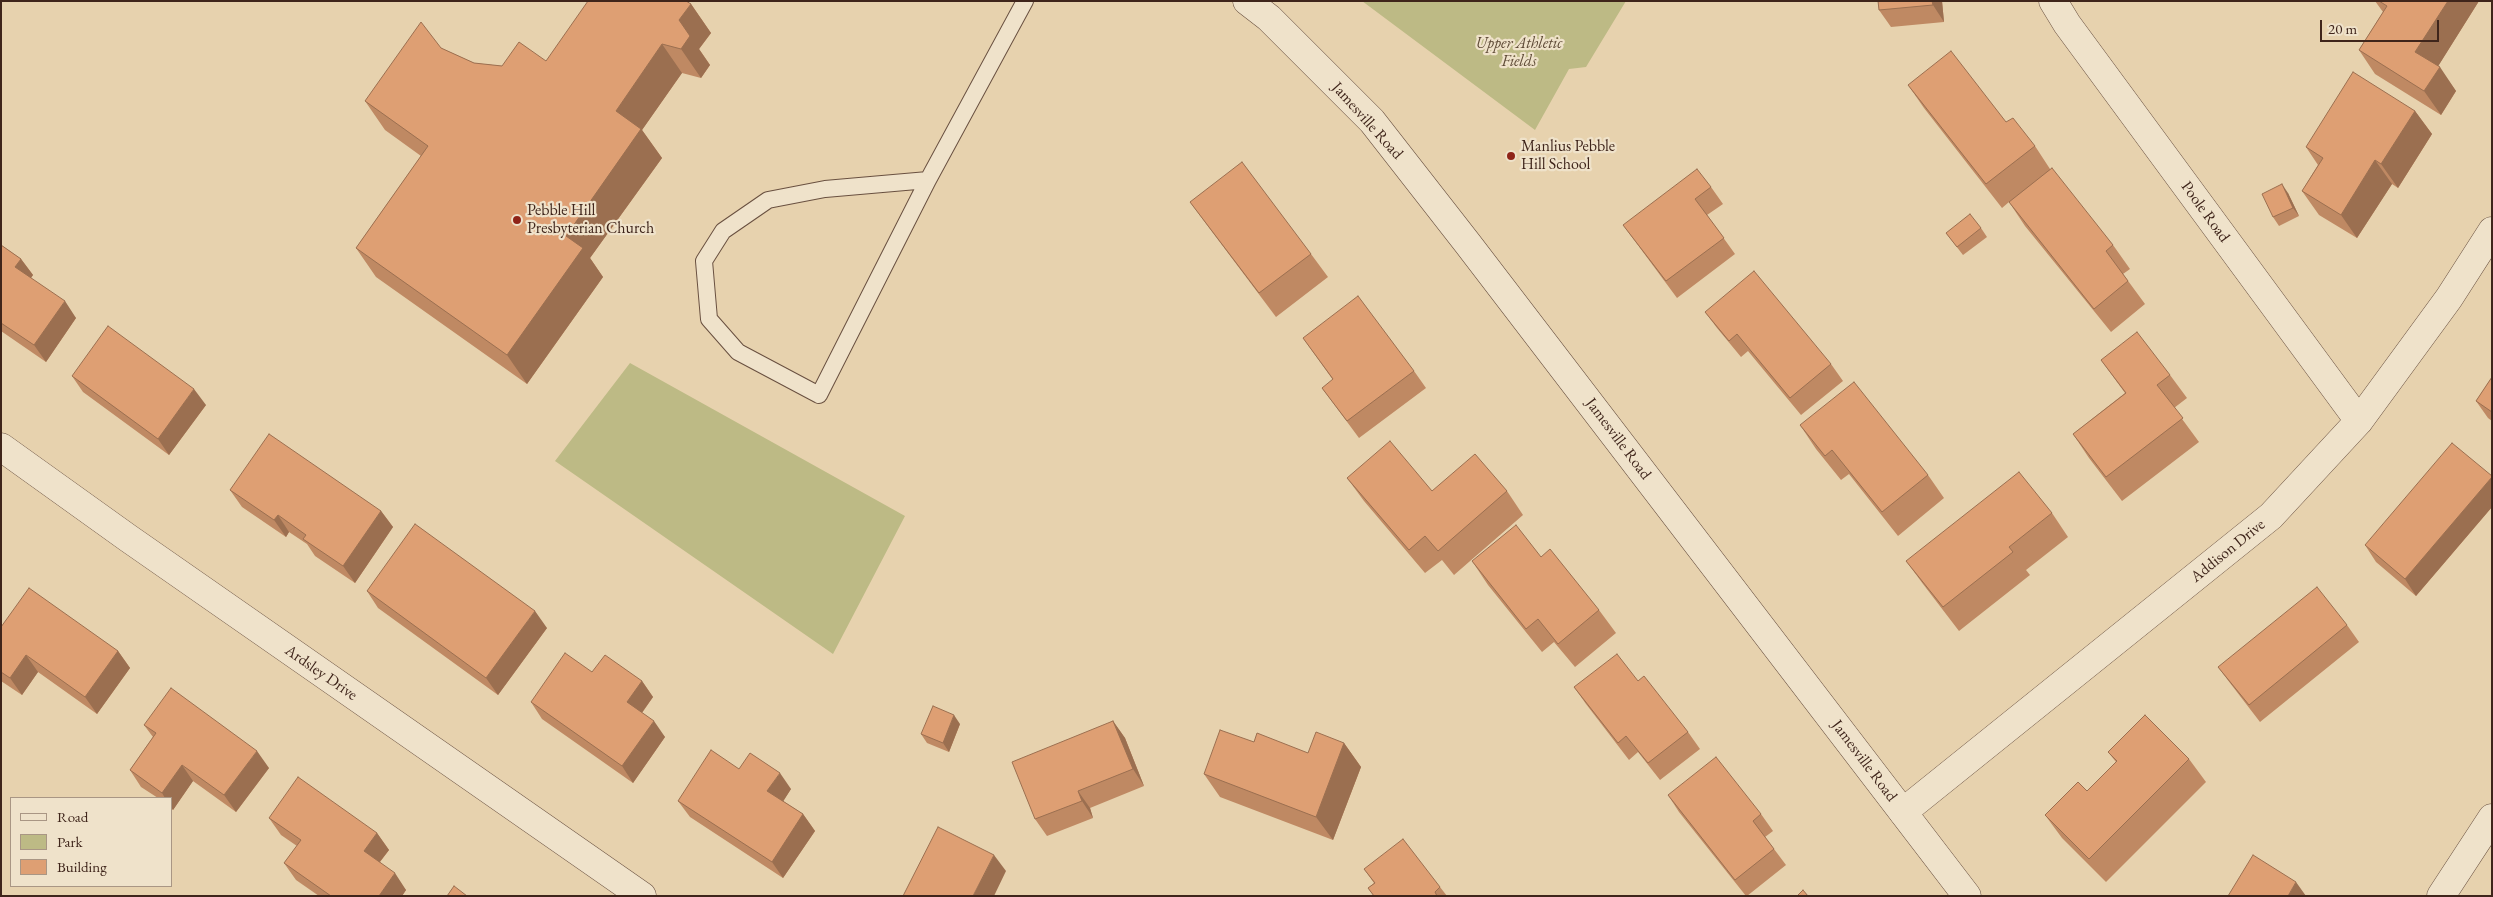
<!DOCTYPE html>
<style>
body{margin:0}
#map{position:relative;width:2493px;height:897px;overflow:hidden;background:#e7d2ae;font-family:"EB Garamond",serif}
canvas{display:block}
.frame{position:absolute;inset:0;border:2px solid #3f251b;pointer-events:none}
.legend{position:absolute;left:10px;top:797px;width:162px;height:90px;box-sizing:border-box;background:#efe2ca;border:1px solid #a99684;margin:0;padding:6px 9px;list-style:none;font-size:15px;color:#3f251b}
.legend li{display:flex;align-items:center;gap:10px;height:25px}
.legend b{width:25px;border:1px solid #a99684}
.scale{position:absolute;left:2320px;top:20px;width:119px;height:22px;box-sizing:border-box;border:2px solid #3f251b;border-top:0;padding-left:6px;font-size:15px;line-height:18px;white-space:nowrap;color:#3f251b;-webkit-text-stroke:4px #efe2ca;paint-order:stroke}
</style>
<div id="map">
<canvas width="2493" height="897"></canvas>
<div class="frame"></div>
<ul class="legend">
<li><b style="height:6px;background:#efe2ca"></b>Road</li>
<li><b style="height:14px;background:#bdba85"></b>Park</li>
<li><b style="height:14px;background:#de9f73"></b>Building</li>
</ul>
<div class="scale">20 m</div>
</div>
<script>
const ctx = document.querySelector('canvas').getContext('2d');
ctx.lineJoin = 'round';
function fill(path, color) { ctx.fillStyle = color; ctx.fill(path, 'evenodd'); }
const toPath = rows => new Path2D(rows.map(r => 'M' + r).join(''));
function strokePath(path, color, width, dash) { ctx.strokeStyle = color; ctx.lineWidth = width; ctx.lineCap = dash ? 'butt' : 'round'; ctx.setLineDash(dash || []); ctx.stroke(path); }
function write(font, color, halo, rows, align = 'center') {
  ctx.font = font + ' "EB Garamond",serif'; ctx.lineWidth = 4.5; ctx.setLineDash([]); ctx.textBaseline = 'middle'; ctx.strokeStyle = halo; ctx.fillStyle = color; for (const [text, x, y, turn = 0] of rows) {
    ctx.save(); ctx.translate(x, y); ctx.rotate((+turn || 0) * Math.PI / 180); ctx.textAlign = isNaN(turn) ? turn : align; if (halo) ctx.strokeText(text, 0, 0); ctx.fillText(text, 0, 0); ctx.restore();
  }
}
fill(toPath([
 [1362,1,1626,1,1586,67,1569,69,1535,130],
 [630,363,905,516,833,654,555,461]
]), '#bdba85');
const service = toPath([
 [928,180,819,395,738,352,709,319,704,261,723,231,768,200,825,189,928,180,1025,1]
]);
const minor = toPath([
 [2053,1,2067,24,2359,421],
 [1,447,128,538,642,896],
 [1903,812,2271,516,2359,421,2449,298,2492,231],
 [2441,896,2492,818]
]);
const tertiary = toPath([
 [1247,1,1269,18,1372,121,1468,244,1967,896]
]);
strokePath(service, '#695040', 18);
strokePath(minor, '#695040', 29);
strokePath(tertiary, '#695040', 29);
strokePath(service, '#efe2ca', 16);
strokePath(minor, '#efe2ca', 28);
strokePath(tertiary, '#efe2ca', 28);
fill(toPath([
 [1878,1,1942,1,1944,22,1891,27,1879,10],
 [2375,1,2479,1,2438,66,2456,91,2441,115,2375,74,2359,50,2383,12],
 [691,4,711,33,699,49,710,65,701,78,682,73,642,130,662,158,590,258,603,277,527,384,376,277,356,248,421,156,385,130,365,101,441,48,474,63,502,66,546,61],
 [1908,85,2006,122,2035,146,2050,169,2113,245,2130,269,2123,274,2145,304,2111,332,2025,226,2009,202,2002,208,1924,108],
 [2415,111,2432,134,2398,188,2392,184,2357,238,2319,215,2302,191,2318,165,2306,147],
 [1711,187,1723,204,1707,215,1735,254,1677,298,1623,225],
 [2288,193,2299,216,2279,226,2273,217],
 [1190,202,1311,254,1328,277,1276,317,1207,225],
 [1981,228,1987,237,1963,255,1946,233],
 [1,245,21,259,33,275,31,278,76,318,46,362,1,331],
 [1705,312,1831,364,1843,381,1801,415,1748,351,1741,357,1717,328],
 [1303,338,1414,371,1426,388,1359,438,1322,388,1333,380],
 [2101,360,2170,375,2187,398,2174,408,2199,442,2122,501,2089,458,2073,434,2125,393],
 [72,376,206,405,169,455,83,392],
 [2492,377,2492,421,2488,418,2476,401],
 [1800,425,1928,475,1944,498,1898,536,1849,474,1841,480,1816,449],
 [2492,476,2492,507,2416,596,2376,562,2365,545],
 [1347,478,1432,491,1507,491,1523,515,1454,575,1442,560,1425,573,1364,501],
 [230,490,381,511,393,527,355,583,315,556,307,544,289,532,286,537,242,507],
 [2052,513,2068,537,2026,570,2030,575,1959,631,1923,584,1906,561],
 [1541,557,1599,610,1616,633,1575,667,1554,642,1542,652,1488,585,1472,561],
 [367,591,547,628,498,695,378,608],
 [2347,625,2359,642,2260,722,2230,683,2218,667],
 [1,627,118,651,130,668,97,714,38,672,22,695,1,681],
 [592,672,642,681,653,697,642,713,665,737,633,783,542,719,531,702],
 [1638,681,1688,732,1700,749,1660,780,1638,752,1629,760,1586,704,1574,687],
 [1113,721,1125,738,1144,786,1090,808,1093,818,1047,836,1035,819],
 [960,724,949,752,927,743,921,734],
 [144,725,269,768,236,812,193,781,173,810,171,808,171,798,158,798,141,787,130,770,153,737],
 [1344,743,1361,767,1333,840,1220,797,1204,774,1308,753],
 [2108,752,2189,759,2206,782,2106,882,2062,838,2045,815,2087,791,2116,762],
 [739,769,791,789,783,801,803,814,815,831,783,878,690,817,678,801],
 [1668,795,1761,814,1773,831,1765,837,1786,865,1747,896,1746,896,1679,812],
 [269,818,377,833,389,850,380,862,406,890,402,896,319,896,296,880,284,863,297,846,281,835],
 [1364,869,1440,887,1447,896,1374,896,1368,888,1374,883]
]), '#bf8963');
fill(toPath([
 [1932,1,1942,1,1944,22,1933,5],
 [2448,1,2479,1,2432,76,2415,52],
 [691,4,711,33,699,49,710,65,701,78,681,49,679,20],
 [662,44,682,73,642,130,662,158,590,258,603,277,527,384,507,355,566,236,616,111],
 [2440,67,2456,91,2441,115,2424,91],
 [2415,111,2432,134,2398,188,2381,164],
 [2375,160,2392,184,2357,238,2341,215],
 [2282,184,2288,193,2299,216,2293,208],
 [21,259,33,275,27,283,15,267],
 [65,301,76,318,46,362,34,345],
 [194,389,206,405,169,455,158,439],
 [2492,477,2492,507,2416,596,2405,579],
 [381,511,393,527,355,583,343,566],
 [278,515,289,532,286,537,274,520],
 [535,611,547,628,498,695,486,678],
 [118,651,130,668,97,714,85,697],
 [26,655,38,672,22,695,10,678],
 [642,681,653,697,638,718,627,702],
 [954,715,960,724,949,752,943,743],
 [654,721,665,737,633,783,622,766],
 [1113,721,1125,738,1144,786,1133,769],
 [1344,743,1361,767,1333,840,1316,817],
 [257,751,269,768,236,812,224,795],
 [182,765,193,781,173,810,171,807,171,798,165,798,162,793],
 [780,773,791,789,779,808,767,791],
 [1078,791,1090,808,1093,818,1082,801],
 [803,814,815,831,783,878,772,862],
 [377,833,389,850,375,868,364,851],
 [994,855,1006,871,994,896,973,896],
 [395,873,406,890,402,896,379,896],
 [2296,882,2306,896,2288,896]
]), '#9b6f50');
const building = toPath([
 [588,1,686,1,691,4,679,20,690,36,681,49,662,44,616,111,641,129,566,236,583,248,507,355,356,248,428,146,365,101,421,22,441,48,474,63,502,66,519,42,546,61,588,1],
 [1878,1,1932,1,1933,5,1879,10,1878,1],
 [2379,1,2448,1,2415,52,2440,67,2424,91,2359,50,2387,6,2379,1],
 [1951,51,2006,122,2013,118,2035,146,1986,184,1908,85,1951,51],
 [2353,72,2415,111,2381,164,2375,160,2341,215,2302,191,2323,158,2306,147,2353,72],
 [1242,162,1311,254,1259,293,1190,202,1242,162],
 [2052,168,2113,245,2106,251,2128,281,2094,309,2009,202,2052,168],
 [1697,169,1711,187,1695,199,1724,238,1666,281,1623,225,1697,169],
 [2282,184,2293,208,2273,217,2262,194,2282,184],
 [1970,214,1981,228,1957,247,1946,233,1970,214],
 [1,245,21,259,15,267,65,301,34,345,1,323,1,245],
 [1754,271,1831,364,1790,398,1737,334,1729,341,1705,312,1754,271],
 [1358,296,1414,371,1347,421,1322,388,1333,379,1303,338,1358,296],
 [108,326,194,389,158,439,72,376,108,326],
 [2137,332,2170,375,2157,385,2183,418,2106,477,2073,434,2126,393,2101,360,2137,332],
 [2492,377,2492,412,2476,401,2492,377],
 [1854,382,1928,475,1882,512,1832,450,1825,456,1800,425,1854,382],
 [269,434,381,511,343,566,303,539,306,535,278,515,274,520,230,490,269,434],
 [1390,441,1432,491,1475,454,1507,491,1438,551,1425,536,1409,550,1347,478,1390,441],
 [2452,443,2492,476,2492,477,2405,579,2365,545,2452,443],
 [2019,472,2052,513,2009,547,2013,552,1943,607,1906,561,2019,472],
 [415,524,535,611,486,678,367,591,415,524],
 [1516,525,1541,557,1550,549,1599,610,1558,644,1538,619,1526,629,1472,561,1516,525],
 [2317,587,2347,625,2249,705,2218,667,2317,587],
 [29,588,118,651,85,697,26,655,10,678,1,672,1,627,29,588],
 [565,653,592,672,605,655,642,681,627,702,654,721,622,766,531,702,565,653],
 [1617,654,1638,681,1644,676,1688,732,1648,763,1626,736,1618,743,1574,687,1617,654],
 [171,688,257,751,224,795,182,765,162,793,130,770,156,733,144,725,171,688],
 [933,706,954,715,943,743,921,734,933,706],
 [2145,715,2189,759,2089,859,2045,815,2078,782,2087,791,2117,761,2108,752,2145,715],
 [1113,721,1133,769,1078,791,1082,801,1035,819,1012,762,1113,721],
 [1220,730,1254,742,1257,733,1308,753,1316,732,1344,743,1316,817,1204,774,1220,730],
 [711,750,739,769,750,753,780,773,767,791,803,814,772,862,678,801,711,750],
 [1716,757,1761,814,1753,821,1774,849,1735,880,1668,795,1716,757],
 [298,777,377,833,364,851,395,873,379,896,331,896,284,863,301,840,269,818,298,777],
 [938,827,994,855,973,896,903,896,938,827],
 [1403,839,1440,887,1435,892,1437,896,1374,896,1368,888,1375,883,1364,869,1403,839],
 [2253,855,2296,882,2288,896,2228,896,2253,855],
 [454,886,467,896,447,896,454,886],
 [1803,890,1808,896,1797,896,1803,890]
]);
fill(building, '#de9f73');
strokePath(building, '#9b6f50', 1);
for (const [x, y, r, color] of [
 [1511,156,5,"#8f2418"],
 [517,220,5,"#8f2418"]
]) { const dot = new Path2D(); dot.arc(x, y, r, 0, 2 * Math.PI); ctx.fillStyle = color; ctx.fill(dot); strokePath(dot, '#efe2ca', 2); }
write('italic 16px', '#5e4a36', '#efe2ca', [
 ["Upper Athletic",1519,44],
 ["Fields",1519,62]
]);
write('16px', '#3f251b', '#efe2ca', [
 ["Jamesville Road",1367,121,48],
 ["Poole Road",2205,212,54],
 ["Jamesville Road",1618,439,53],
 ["Addison Drive",2228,551,-39],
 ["Ardsley Drive",321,673,35],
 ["Jamesville Road",1864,761,53]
]);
write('16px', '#3f251b', '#efe2ca', [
 ["Manlius Pebble",1521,147],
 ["Hill School",1521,165],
 ["Pebble Hill",527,211],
 ["Presbyterian Church",527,229]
], 'left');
</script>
